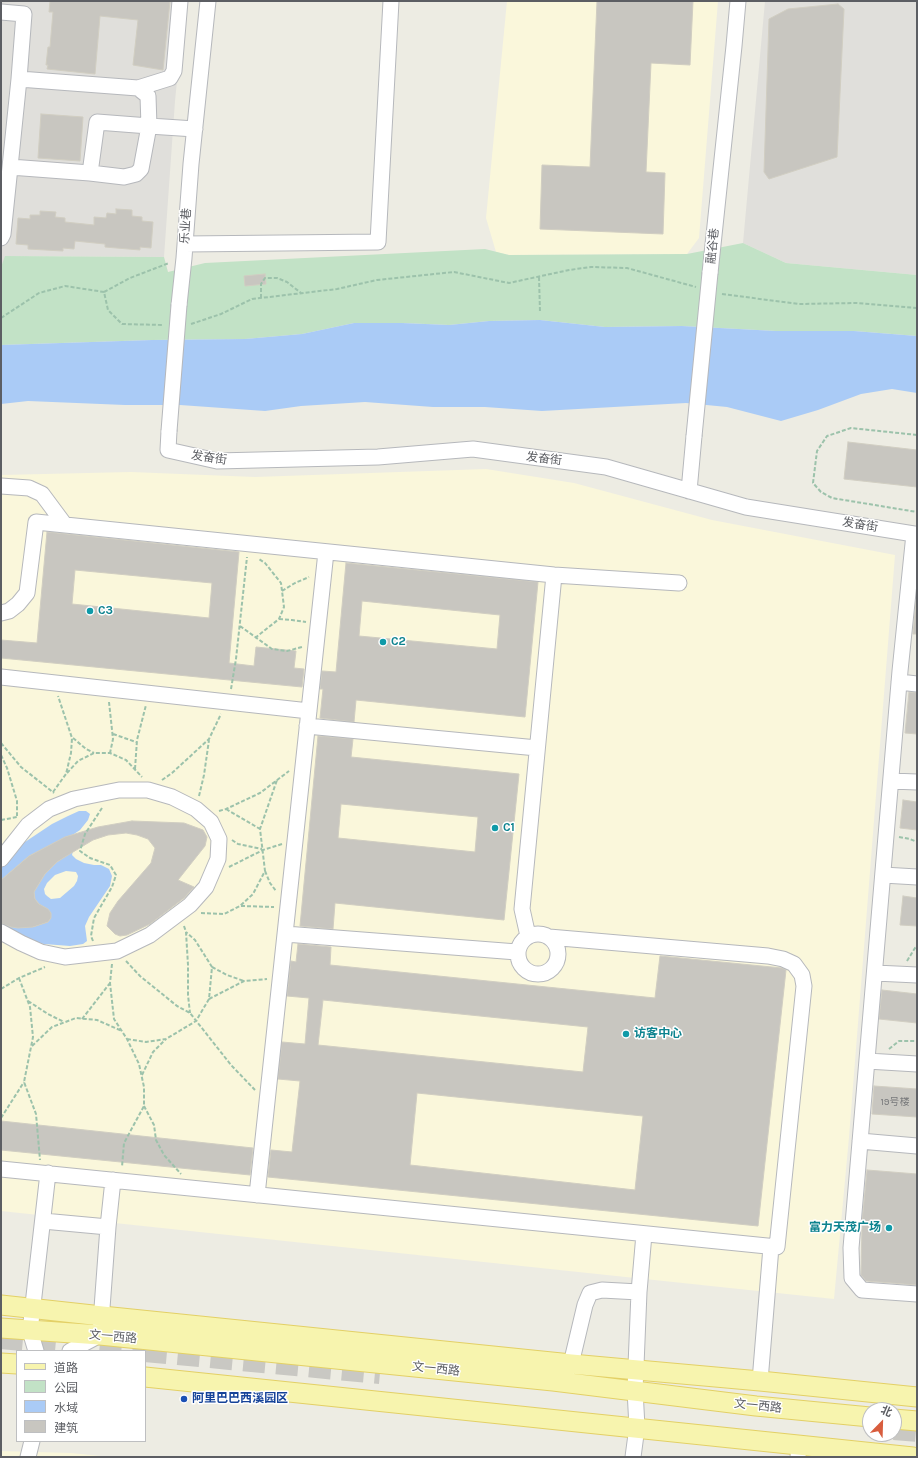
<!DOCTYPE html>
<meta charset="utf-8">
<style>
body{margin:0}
#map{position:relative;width:918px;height:1458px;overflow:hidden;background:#edece3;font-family:Karla,"Noto Sans SC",sans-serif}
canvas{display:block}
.frame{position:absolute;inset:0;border:2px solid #5c5e63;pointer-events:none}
.legend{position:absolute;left:16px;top:1350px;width:130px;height:92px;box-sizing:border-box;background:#fff;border:1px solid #bebfc1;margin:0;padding:5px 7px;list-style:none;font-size:12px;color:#5c5e63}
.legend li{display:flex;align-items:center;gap:8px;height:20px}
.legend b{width:20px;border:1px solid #bebfc1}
.north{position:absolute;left:862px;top:1402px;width:40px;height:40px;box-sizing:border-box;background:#fff;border:1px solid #bebfc1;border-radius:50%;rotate:23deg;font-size:11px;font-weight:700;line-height:16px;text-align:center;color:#5c5e63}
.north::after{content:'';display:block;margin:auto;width:14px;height:18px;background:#d85d3e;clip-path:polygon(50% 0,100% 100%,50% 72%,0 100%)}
</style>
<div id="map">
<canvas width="918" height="1458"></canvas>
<div class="frame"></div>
<ul class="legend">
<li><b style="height:5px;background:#f7f4ae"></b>道路</li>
<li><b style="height:11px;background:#c2e2c6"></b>公园</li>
<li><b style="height:11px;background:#aacbf6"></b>水域</li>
<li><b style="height:11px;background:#c8c6c0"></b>建筑</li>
</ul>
<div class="north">北</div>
</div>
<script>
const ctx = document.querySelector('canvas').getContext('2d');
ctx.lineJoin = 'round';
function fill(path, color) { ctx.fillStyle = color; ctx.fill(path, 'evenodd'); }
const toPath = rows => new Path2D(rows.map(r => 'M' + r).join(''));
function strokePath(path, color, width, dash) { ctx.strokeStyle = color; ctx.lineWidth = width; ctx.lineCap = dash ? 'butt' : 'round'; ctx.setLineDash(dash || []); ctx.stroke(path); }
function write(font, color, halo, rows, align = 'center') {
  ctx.font = font + ' Karla,"Noto Sans SC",sans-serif'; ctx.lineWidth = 3; ctx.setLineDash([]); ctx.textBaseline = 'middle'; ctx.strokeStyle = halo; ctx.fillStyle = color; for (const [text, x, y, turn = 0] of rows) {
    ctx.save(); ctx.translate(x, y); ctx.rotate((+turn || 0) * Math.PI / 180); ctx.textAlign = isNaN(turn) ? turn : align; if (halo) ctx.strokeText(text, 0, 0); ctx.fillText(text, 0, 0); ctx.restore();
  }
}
fill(toPath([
 [507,1,718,1,699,238,687,254,509,255,496,252,486,218],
 [486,469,574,483,712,520,895,555,849,1137,834,1299,1,1211,1,475,131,472,255,477],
 [1,1451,71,1453,111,1457,1,1457]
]), '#faf7db');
fill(toPath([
 [1,1,185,1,175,101,164,257,6,256,1,267],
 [765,1,917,1,917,275,786,263,743,243]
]), '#e0dfdb');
fill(toPath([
 [743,243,786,263,917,275,917,336,854,331,776,331,682,326,605,327,540,320,489,321,449,325,402,323,354,323,302,334,245,339,152,340,1,345,1,267,5,256,164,257,168,272,205,263,485,249,509,255,687,254]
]), '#c2e2c6');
fill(toPath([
 [540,320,605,327,682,326,776,331,854,331,917,336,917,393,892,389,861,394,818,410,781,421,727,407,686,403,542,411,485,407,433,407,365,402,301,406,265,411,180,405,125,405,28,401,1,404,1,345,152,340,245,339,302,334,354,323,402,323,449,325,489,321],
 [79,811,86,811,90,814,88,820,80,830,74,834,29,856,1,880,1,868,6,859,22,844,52,824,68,816],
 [73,851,72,855,76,859,84,863,94,865,101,865,109,869,112,876,110,886,89,917,85,926,87,941,83,944,70,946,44,944,29,941,3,926,1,923,11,927,33,927,48,922,51,918,35,899,34,892,45,874,57,862],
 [66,871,76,872,78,876,77,881,74,886,60,898,51,899,47,896,45,894,44,889,47,883,55,875]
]), '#aacbf6');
const building = toPath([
 [50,1,170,1,163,70,133,65,138,20,100,16,95,74,47,69,48,65,46,65,48,47,50,47,53,12,49,12,50,1],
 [597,1,693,1,690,65,651,63,646,172,665,173,663,234,540,229,542,165,590,167,597,1],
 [838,4,844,9,837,157,769,179,764,172,769,19,788,9,838,4],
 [41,114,83,117,80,161,38,158,41,114],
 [116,209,132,210,132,216,142,217,142,221,153,222,151,248,140,247,140,250,105,247,105,244,75,241,74,249,63,248,63,251,28,249,28,245,16,244,18,218,30,219,30,215,40,215,40,211,56,212,55,217,65,218,65,222,94,225,94,217,106,218,107,213,116,214,116,209],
 [265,274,266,284,245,286,244,276,265,274],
 [848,442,917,450,917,487,844,479,848,442],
 [47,532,239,552,229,663,254,666,256,647,296,651,294,668,304,669,302,687,1,658,1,640,37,643,47,532],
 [75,570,212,583,209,618,72,604,75,570],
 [346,563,538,582,525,717,356,700,354,722,320,718,323,689,320,689,322,671,336,672,346,563],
 [362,601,500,615,497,649,359,636,362,601],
 [916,601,917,601,917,634,913,634,916,601],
 [909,692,917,693,917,734,905,733,909,692],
 [318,736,353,739,351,757,519,774,504,920,335,903,333,929,300,926,318,736],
 [341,804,478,817,475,852,338,838,341,804],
 [903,800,917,802,917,830,900,828,903,800],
 [132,821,184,823,203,830,207,837,205,846,178,880,194,887,184,898,150,924,127,935,120,936,115,934,107,926,110,913,118,901,151,863,155,848,148,839,137,835,126,833,108,835,93,840,73,852,57,862,45,874,34,892,35,899,39,904,48,909,51,913,51,918,48,922,33,927,18,928,11,927,1,923,1,880,29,856,65,837,98,827,132,821],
 [903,896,917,898,917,926,900,925,903,896],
 [298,944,331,947,330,965,655,998,660,956,782,968,786,970,758,1226,268,1177,271,1150,292,1152,300,1081,278,1079,282,1042,305,1044,309,998,287,996,291,961,296,962,298,944],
 [323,1000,588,1027,583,1072,318,1045,323,1000],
 [417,1093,643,1116,635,1190,410,1165,417,1093],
 [882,990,917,994,917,1023,879,1019,882,990],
 [874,1086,917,1089,917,1117,872,1114,874,1086],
 [1,1121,253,1148,250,1175,1,1150,1,1121],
 [867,1170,917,1174,917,1285,866,1281,861,1275,862,1223,867,1170]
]);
fill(building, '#c8c6c0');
strokePath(building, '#d1cec2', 1);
strokePath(toPath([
 [1,1338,142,1351],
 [145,1351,380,1373],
 [894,1429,917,1431]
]), '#c9c8c3', 22, [22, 11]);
const minor = toPath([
 [1,12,24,14,19,79],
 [138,88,170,78,174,71,180,1],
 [90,173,124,177,136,174,141,169,149,126,97,122,90,173,10,167,19,79,138,88,148,96,149,126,195,129],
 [1,238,3,234,10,167],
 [185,244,378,242,391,1],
 [710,273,734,46,738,1],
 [179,305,184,258,191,164,208,1],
 [169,431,168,450,217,461,378,457,473,449,606,467,746,507,914,534],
 [1,486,29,488,42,494,65,525],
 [689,491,694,436],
 [917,534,914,534,900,671,851,1248,852,1278,862,1290,917,1294],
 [1,613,9,611,18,604,27,593,36,522,554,575,679,583],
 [1,677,309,711],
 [899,682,917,684],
 [307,726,537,748],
 [891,781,917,782],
 [1,859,28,825,49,809,74,799,119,790,148,790,172,797,196,809,211,822,219,839,218,859,206,887,190,905,150,935,117,951,65,957,41,952,21,943,1,932],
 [883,875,917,877],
 '518 954a20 20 0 1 1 40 0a20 20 0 1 1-40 0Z',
 [285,934,517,952],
 [528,936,522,909,554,575],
 [875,973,917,975],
 [867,1061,917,1064],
 [860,1141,917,1146],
 [1,1169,777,1247,804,986,802,975,794,964,783,959,768,956,549,937],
 [257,1195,326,552],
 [43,1221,108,1227],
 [36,1351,30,1331,48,1173],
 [70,1351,100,1335,108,1227,113,1180],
 [566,1372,571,1364,585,1305,590,1293,602,1290,639,1292],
 [760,1381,771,1247],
 [28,1457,32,1441],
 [633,1457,637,1427,635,1390,639,1292,644,1234],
 [798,1457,799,1445]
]);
const major = toPath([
 [1,1305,102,1316,571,1364,760,1381,917,1397],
 [1,1328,100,1335,553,1381,756,1406,870,1417],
 [1,1363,17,1364],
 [145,1377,913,1457],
 [894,1419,917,1421]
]);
strokePath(minor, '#b6b8bc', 17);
strokePath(major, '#e3d066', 21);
strokePath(toPath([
 [539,277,540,312],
 [104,292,130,278,169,263],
 [722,294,799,304,857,303,917,308],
 [261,298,261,284,265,278,277,278,287,282,301,293],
 [1,318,39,293,65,286,104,292,108,310,122,324,163,325],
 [191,324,221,314,252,299,337,289,377,280,454,272,509,283,569,270,591,267,627,268,696,287],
 [917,435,851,428,827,436,817,451,813,483,821,492,832,498,917,512],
 [282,591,295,583,309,577],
 [279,619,292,620,306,622],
 [240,626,272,649,287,651,302,647],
 [255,638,279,619,284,607,281,583,265,563,259,559],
 [231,689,236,659,247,557],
 [109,702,113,739,110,753],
 [113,734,136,742],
 [73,738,86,749,94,753],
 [1,743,21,767,54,793],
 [1,755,7,768,17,801,17,816],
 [135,769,137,740,146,705],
 [67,773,78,761,94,753,110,753,126,760,142,777],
 [162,780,172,773,209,739,221,714],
 [53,792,66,774,71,753,72,738,58,696],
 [199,796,204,775,209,740],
 [226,809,260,829],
 [219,811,226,809,260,793,289,771],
 [1,820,17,817],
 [899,837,910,839,917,842],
 [232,840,238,844,262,849],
 [229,867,263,850,282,844],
 [265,871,270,883,276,891],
 [241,906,274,907],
 [201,913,224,914,240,906,253,894,265,871,260,829,277,780],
 [184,926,186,932,188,965,188,995,190,1013],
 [93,941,91,936,94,918,112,887,116,875,110,865,90,858,80,851,85,834,102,808],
 [126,961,140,976,177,1006,190,1013,231,1065,255,1090],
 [907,961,915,948,917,947],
 [112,964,110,983,114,1019,127,1039,139,1064,144,1087,144,1106,124,1143,122,1167],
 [212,967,227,975,244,981],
 [19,978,30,1007,33,1037,24,1082,36,1114,40,1160],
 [1,989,19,978,45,967],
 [209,999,244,981,267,979],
 [28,1001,48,1014,64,1022],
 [82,1019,110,983],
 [127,1039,146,1042,166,1039,196,1021,209,999,212,967,195,940,186,932],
 [32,1046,52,1027,76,1018,97,1020,122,1031],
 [889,1049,899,1041,917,1041],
 [142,1075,153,1052,166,1039],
 [144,1106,154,1125,156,1140,164,1155,181,1174],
 [1,1118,24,1082]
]), '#9cc2ab', 2, [4, 2]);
strokePath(minor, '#fff', 15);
strokePath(major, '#f7f4ae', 19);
const minorBridge = toPath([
 [169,431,179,305],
 [694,436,710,273]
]);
strokePath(minorBridge, '#b6b8bc', 17, []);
strokePath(minorBridge, '#fff', 15);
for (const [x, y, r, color] of [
 [90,611,4,"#0f9aa8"],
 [383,642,4,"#0f9aa8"],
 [495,828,4,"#0f9aa8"],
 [626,1034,4,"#0f9aa8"],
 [889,1228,4,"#0f9aa8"],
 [184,1399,4,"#1a4fb4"]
]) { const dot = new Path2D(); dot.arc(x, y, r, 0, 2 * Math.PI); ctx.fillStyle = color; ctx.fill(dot); strokePath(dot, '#fff', 1.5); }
write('10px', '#77787a', null, [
 ["19号楼",895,1102]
]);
write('12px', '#5c5e63', '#fff', [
 ["乐业巷",186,226,-86],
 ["融谷巷",713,246,-84],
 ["发奋街",209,458,8],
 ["发奋街",544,459,7],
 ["发奋街",860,525,9],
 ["文一西路",113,1337,5],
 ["文一西路",436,1369,6],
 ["文一西路",758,1406,6]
]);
write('bold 12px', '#0d838f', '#fff', [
 ["C3",98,611],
 ["C2",391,642],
 ["C1",503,828],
 ["访客中心",634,1034],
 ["富力天茂广场",881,1228,"right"]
], 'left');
write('bold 12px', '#164399', '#fff', [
 ["阿里巴巴西溪园区",192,1399]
], 'left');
</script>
